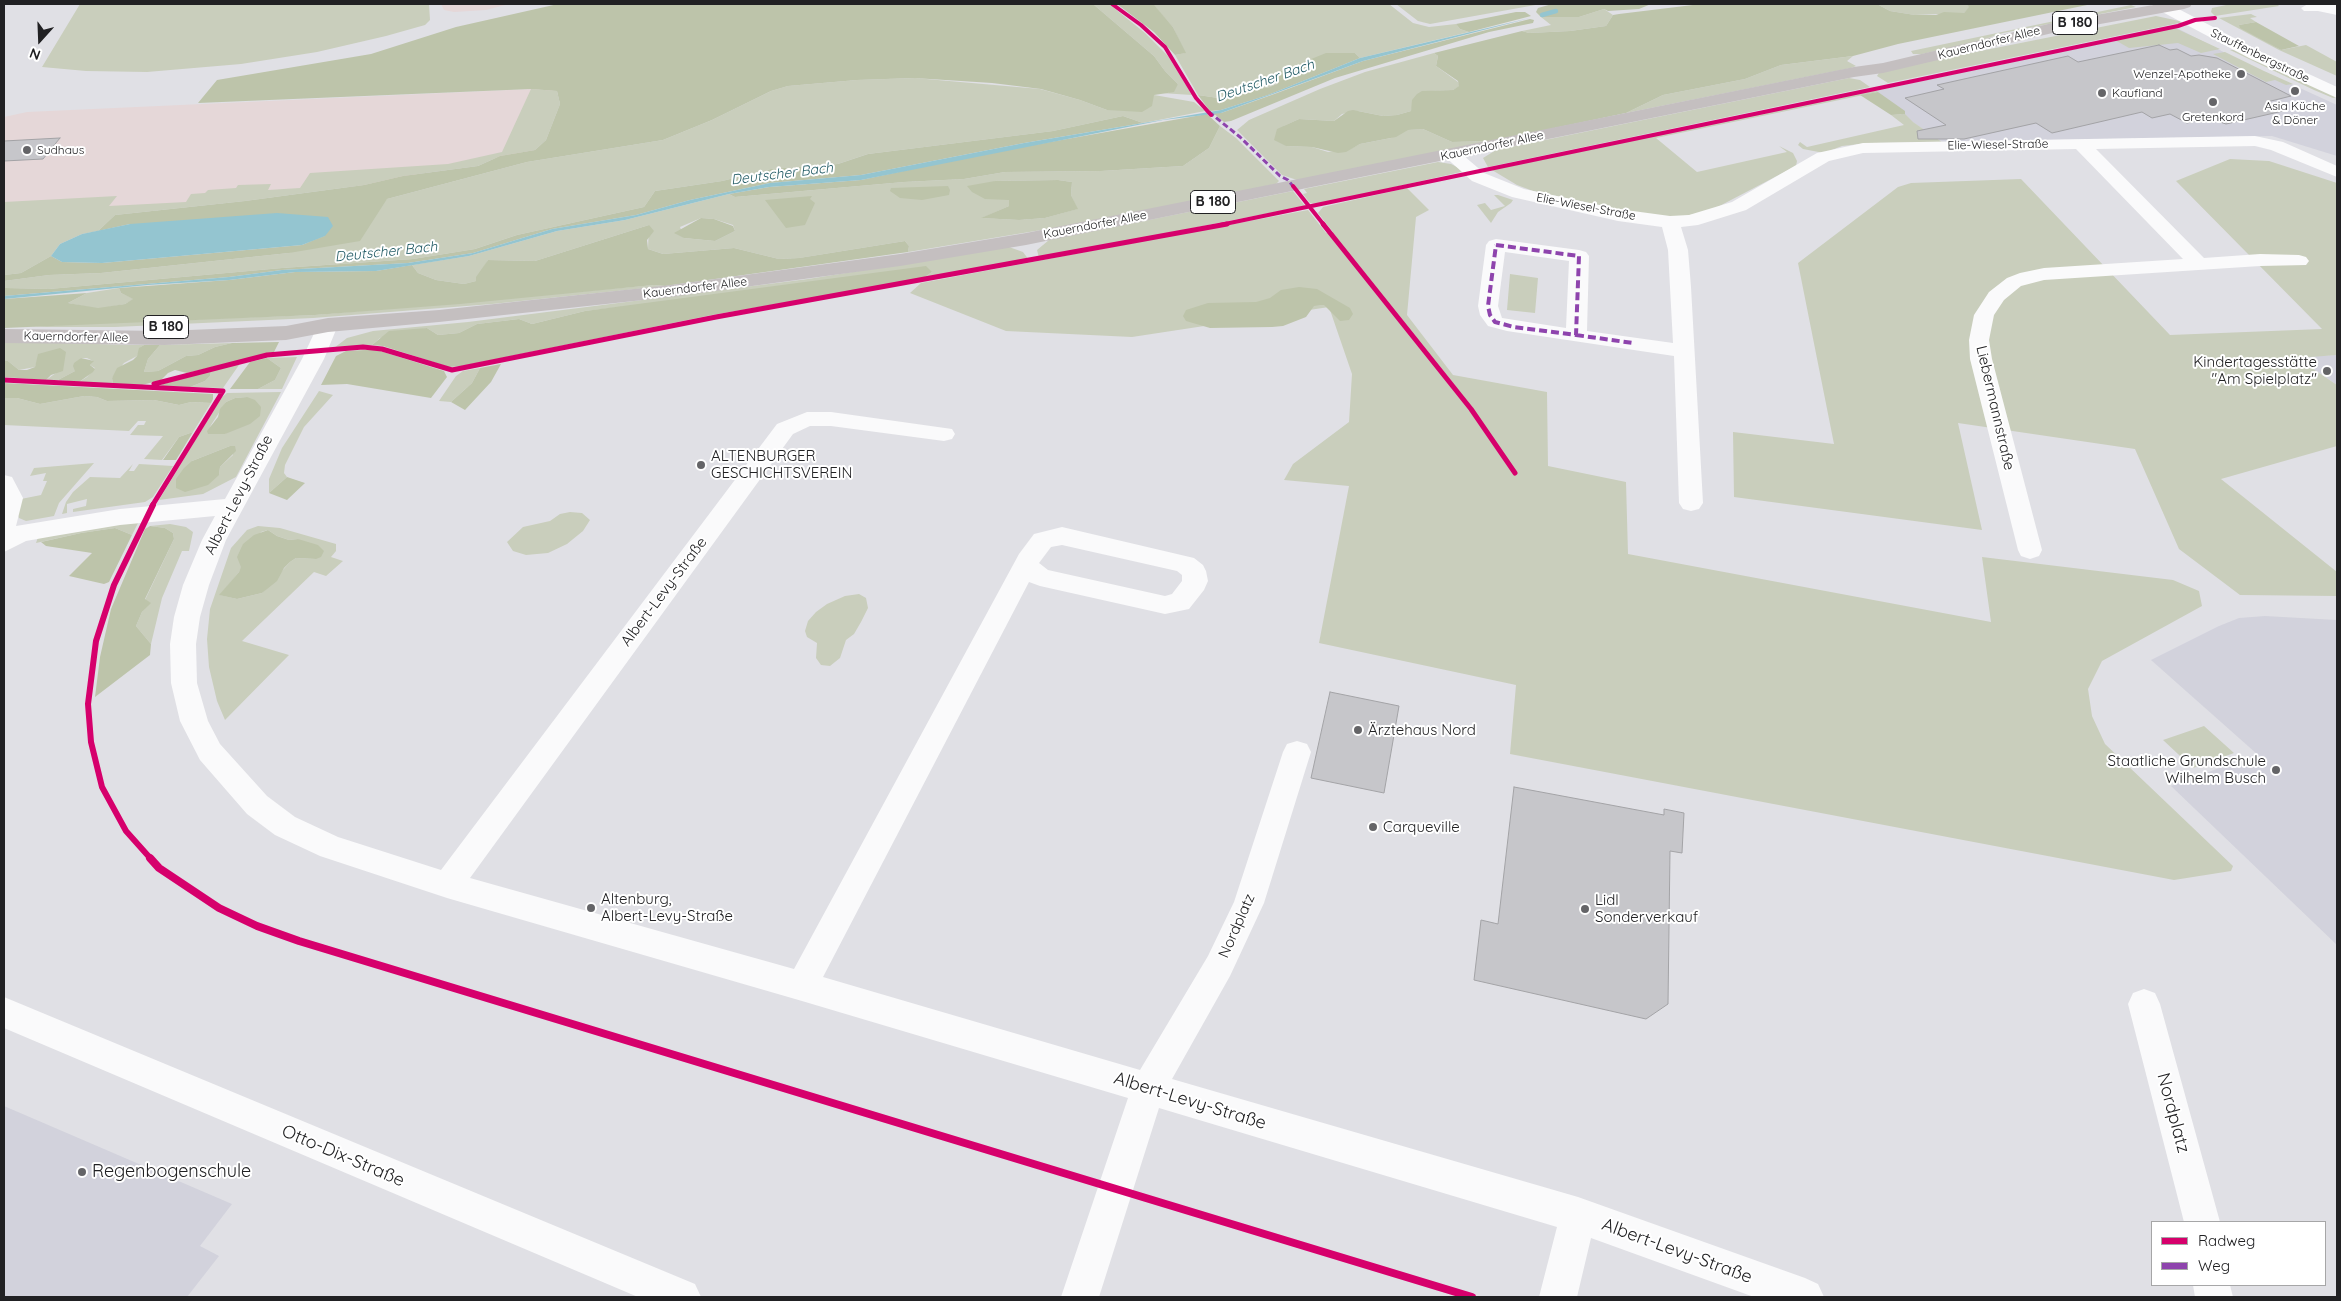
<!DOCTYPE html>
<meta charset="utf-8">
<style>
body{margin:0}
#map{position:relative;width:2341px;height:1301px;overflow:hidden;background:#e0e0e5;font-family:Quicksand,sans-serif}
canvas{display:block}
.frame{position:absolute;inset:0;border:5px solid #212123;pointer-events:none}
.legend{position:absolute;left:2151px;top:1221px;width:175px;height:65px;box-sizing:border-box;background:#fff;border:1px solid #a6a6a7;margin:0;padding:6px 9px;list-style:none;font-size:15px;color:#212123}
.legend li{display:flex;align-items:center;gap:10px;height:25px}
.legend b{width:25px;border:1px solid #a6a6a7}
.north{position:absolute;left:15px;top:15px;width:50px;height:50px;-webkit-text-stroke:4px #fff;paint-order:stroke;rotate:200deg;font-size:14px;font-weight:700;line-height:20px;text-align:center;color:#212123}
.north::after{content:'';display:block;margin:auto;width:18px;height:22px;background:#212123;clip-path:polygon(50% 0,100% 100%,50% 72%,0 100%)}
</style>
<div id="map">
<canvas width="2341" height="1301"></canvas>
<div class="frame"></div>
<ul class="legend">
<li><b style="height:6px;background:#d6006c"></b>Radweg</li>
<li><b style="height:6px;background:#8e44ad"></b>Weg</li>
</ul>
<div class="north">N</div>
</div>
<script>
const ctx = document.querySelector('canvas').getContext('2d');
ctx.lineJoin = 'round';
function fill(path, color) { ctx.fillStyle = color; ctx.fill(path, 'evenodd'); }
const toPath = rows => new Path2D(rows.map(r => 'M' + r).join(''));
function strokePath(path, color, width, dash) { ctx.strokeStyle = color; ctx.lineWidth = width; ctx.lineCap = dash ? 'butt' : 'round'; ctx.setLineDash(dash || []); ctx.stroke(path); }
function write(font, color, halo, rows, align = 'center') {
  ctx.font = font + ' Quicksand,sans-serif'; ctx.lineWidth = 4; ctx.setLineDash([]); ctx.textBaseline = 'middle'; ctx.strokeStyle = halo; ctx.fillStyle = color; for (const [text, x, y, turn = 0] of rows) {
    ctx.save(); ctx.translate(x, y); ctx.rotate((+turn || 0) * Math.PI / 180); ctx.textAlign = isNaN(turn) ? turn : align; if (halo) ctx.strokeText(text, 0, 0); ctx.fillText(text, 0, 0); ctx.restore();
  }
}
fill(toPath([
 [2177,28,2243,62,2337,105,2337,156,2272,136,1942,142,1902,115,1874,91],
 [2337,355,2337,385,2296,357],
 [2265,616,2337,620,2337,945,2171,786,2257,754,2151,660,2219,626,2239,618],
 [4,1106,232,1204,200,1246,219,1256,187,1297,4,1297]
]), '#d2d2dc');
fill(toPath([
 [441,4,509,4,486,10,454,12,444,10],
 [531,89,557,91,535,150,364,185,4,222,4,117,27,112]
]), '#e5d7d8');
fill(toPath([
 [80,4,429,4,430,20,425,25,386,36,317,52,241,64,147,72,86,71,42,67],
 [1093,4,1109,4,1145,33,1168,56,1192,95,1161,93,1168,93,1178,84,1165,71,1154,56],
 [1152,4,1389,4,1413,23,1429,27,1456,24,1460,29,1469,32,1360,58,1355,53,1267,78,1277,84,1267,88,1261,86,1225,99,1198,95,1175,55,1185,53,1173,27],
 [1396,4,1541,4,1430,24,1418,21],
 [1877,4,1967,4,1970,7,1964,13,1915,15,1890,11],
 [2231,4,2277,4,2279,6,2215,16,2211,12,2212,8],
 [2131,5,2136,7,2003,33,1976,42,1922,54,1913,54,1911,51],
 [1604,9,1613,15,1606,26,1570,31,1529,33,1522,31,1551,25,1541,17,1579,17],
 [2251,14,2257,17,2250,18,2256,22,2239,25,2281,50,2306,45,2337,62,2337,76,2279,50,2219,18],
 [2156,16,2184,22,1888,83,1877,76,1880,71],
 [2175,28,2220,49,2201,53,2178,43,2129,48,2115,40],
 [2230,50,2234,50,2337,97,2333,98,2314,90],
 [2225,52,2264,71,2293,84,2286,85,2275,80,2266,82,2213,54],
 [1434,53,1438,56,1436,66,1458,82,1460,86,1453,90,1431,91,1413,104,1411,111,1397,115,1383,116,1358,111,1342,114,1334,121,1299,119,1284,126,1286,146,1312,147,1328,152,1350,149,1360,144,1391,138,1404,130,1423,129,1452,142,1493,141,1297,180,1282,175,1237,130,1249,120,1320,89,1365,72],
 [1853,56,1847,61,1856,66,1851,68,1626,113,1663,95,1745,79,1781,65],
 [915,78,1040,89,1080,100,1107,110,1154,95,1194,102,1205,111,1143,123,1123,116,1053,131,868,154,838,164,771,169,722,181,655,191,644,207,517,235,475,249,413,259,282,268,49,289,4,288,4,281,49,275,101,273,289,253,387,199,527,162,663,140,712,120,771,91,788,86,857,80],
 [1849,78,1860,80,1870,87,1488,167,1483,158,1496,150],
 [531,89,557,91,560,104,546,140,535,150,500,156,478,166,403,176,364,185,245,201,115,215,98,231,82,234,60,244,51,256,21,273,4,275,4,202,117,196,109,206,186,202,191,194,205,193,208,190,236,188,238,185,271,184,268,190,300,188,310,173,448,164,502,152],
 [1875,90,1878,92,1656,138,1697,172,1787,152,1779,146,1793,153,1797,161,1796,166,1708,212,1684,216,1649,216,1533,191,1517,185,1492,170],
 [1905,114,1913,122,1942,142,1869,143,1842,146,1824,153,1803,149,1798,145,1800,142,1807,147,1904,125,1891,115],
 [1220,126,1236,138,1279,181,1276,184,1102,220,908,252,909,246,905,241,799,258,779,259,734,248,663,254,648,249,649,225,535,261,488,260,476,281,464,284,436,280,418,273,412,265,469,256,557,231,625,220,729,194,735,197,904,182,964,179,1005,172,1101,171,1183,166,1209,148],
 [1058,180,1072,182,1071,195,1077,209,1045,218,1019,220,982,218,1009,206,1009,199,985,199,995,181],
 [701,218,714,219,733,225,735,231,715,241,684,238,680,227],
 [2230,159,2269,161,2337,183,2337,355,2297,358,2337,385,2337,446,2221,479,2337,572,2337,596,2240,595,2179,549,2135,449,1958,423,1982,530,1734,497,1733,432,1834,444,1798,263,1898,187,1911,183,2021,179,2170,335,2322,329,2176,181],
 [1438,162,1451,164,1465,171,1320,204,1310,203,1303,194,1307,193,1304,189],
 [1407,188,1429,210,1416,217,1407,315,1453,375,1547,392,1548,466,1626,482,1628,554,1991,622,1982,557,2173,580,2199,591,2202,606,2102,661,2088,689,2092,716,2105,744,2233,866,2231,871,2174,880,1510,754,1516,685,1319,643,1349,486,1284,480,1293,464,1349,422,1352,374,1329,307,1132,337,1006,331,910,293,921,283,1308,210,1326,233,1333,232,1318,213,1323,207],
 [1293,191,1305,206,1039,258,1037,250,1049,240],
 [1494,195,1498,195,1513,200,1511,203,1498,212,1491,223,1477,205,1485,203,1491,210,1505,206],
 [1009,247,1023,252,1029,260,922,279,932,272,585,311,532,324,519,319,477,324,459,333,438,335,427,328,380,338,372,345,334,348,347,338,373,331,468,322,808,279],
 [1510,274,1538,278,1535,313,1507,310],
 [654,285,665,286,492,304,313,318,115,327,32,327,89,323,315,315],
 [119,288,121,293,134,299,125,304,98,309,68,303,87,293],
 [4,341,128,345,144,345,141,347,137,356,124,363,112,378,113,384,79,382,87,377,95,368,90,365,93,361,87,358,81,358,75,371,58,380,46,380,56,373,37,361,35,367,19,370,8,361,4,360],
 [232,343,215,347,198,355,186,356,158,371,144,372,148,359,160,345],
 [297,357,282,389,258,389,275,380,281,368,267,358],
 [236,364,239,365,223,388,190,387,205,381,210,376,211,371],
 [480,368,472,383,451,402,439,401,456,376,463,371],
 [319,391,333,395,304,427,285,465,284,473,287,477,269,493,269,479,282,448],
 [281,392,236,477,203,494,159,500,221,398,227,393],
 [247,397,225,434,208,434,211,425,226,402,235,398],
 [230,446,233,455,220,467,219,475,192,461],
 [84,396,97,397,107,401,154,400,179,405,191,402,211,403,193,432,179,437,162,460,144,459,163,436,130,435,138,425,144,425,146,421,138,421,129,431,4,425,4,398,17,398,40,404],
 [94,463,59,503,54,516,26,521,19,518,16,510,21,499,41,495,47,481,43,481,46,473,30,476,34,468],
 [133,464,129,471,134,471,139,464,173,466,153,497,145,502,73,512,73,509,86,506,87,499,67,504,67,513,62,514,66,502,73,492,90,477,120,478],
 [570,512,582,513,590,520,583,531,567,544,548,553,526,555,513,551,507,542,523,527,550,521,560,514],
 [139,521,132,535,115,528,81,533,36,543,38,537],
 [170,524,186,527,193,532,189,551,182,551,162,598,151,644,136,626,142,612,150,603,145,600,174,539,173,533,165,528,150,526],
 [258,526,280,528,336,544,336,551,331,557,343,561,326,576,314,572,242,641,289,655,225,720,217,701,209,667,207,639,210,609,231,548,247,530],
 [268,530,277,536,289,540,298,539,316,559,296,558,290,562,262,593,237,599,220,595,239,572,261,532],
 [859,594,866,598,868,608,861,622,854,634,846,640,840,658,830,666,821,665,816,658,817,643,807,637,805,631,808,621,816,612,827,604,845,596],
 [2204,726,2234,753,2193,768,2163,740]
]), '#c9cebc');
fill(toPath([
 [558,4,1093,4,1154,56,1165,71,1178,84,1174,92,1154,95,1152,106,1142,112,1107,110,1080,100,1041,89,992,83,914,78,857,80,788,86,771,91,712,120,663,140,527,162,387,199,360,241,289,253,101,273,49,275,4,281,4,275,21,273,51,256,62,262,102,263,302,245,325,236,130,224,98,231,115,215,245,201,364,185,403,176,478,166,500,156,535,150,546,140,560,104,557,91,531,89,198,103,217,80,371,54,456,27],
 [1117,4,1154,5,1173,27,1186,53,1175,55,1154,32],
 [1552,4,1651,4,1639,9,1608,11,1604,9,1579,17,1541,17,1536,12,1538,8],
 [1701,4,1877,4,1890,11,1915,15,1936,15,1944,12,1964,13,1969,7,1967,4,2092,4,1898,44,1853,56,1781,65,1745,79,1663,95,1626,113,1493,141,1452,142,1423,129,1408,130,1396,137,1360,144,1346,152,1338,153,1312,147,1286,146,1274,140,1277,129,1299,119,1334,121,1348,111,1353,110,1383,116,1397,115,1411,111,1412,100,1417,94,1422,91,1453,90,1459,86,1458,81,1436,66,1438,56,1434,53,1522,31,1529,33,1570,31,1606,26,1613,15,1619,14],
 [1516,12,1525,12,1531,16,1469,32,1460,29,1456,24],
 [1530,19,1534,20,1533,23,1489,32,1335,78,1231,121,1224,122,1213,113,1221,113,1277,93,1363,61],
 [2256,22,2299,46,2281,50,2240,28,2239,25],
 [1326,53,1355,53,1360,58,1268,95,1221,110,1210,111,1198,95,1225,99,1261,86,1267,88,1277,84,1267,77],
 [1878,92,1905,111,1905,114,1891,115,1860,95],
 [1207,114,1220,126,1209,148,1183,166,1101,171,1005,172,964,179,904,182,735,197,729,194,769,187,861,180,983,154],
 [1123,116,1143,123,1024,143,861,175,770,183,690,200,636,215,552,229,473,253,408,263,282,270,229,277,4,296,4,288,6,288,49,289,282,268,413,259,475,249,517,235,644,207,655,191,722,181,771,169,838,164,868,154,1053,131],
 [1058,180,1072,182,1071,195,1078,209,1045,218,1019,220,981,218,1009,206,1009,200,985,199,972,192,967,186,995,181],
 [948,186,950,190,949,195,922,200,900,198,890,191,891,188],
 [812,196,810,199,815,203,805,225,786,228,765,200],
 [701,218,714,219,733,226,735,231,715,241,684,238,674,233],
 [649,225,654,231,647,240,648,249,663,254,734,248,779,259,799,258,905,241,909,246,908,252,665,286,654,285,460,304,315,315,4,328,4,299,87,293,68,303,98,308,125,304,133,299,121,293,119,288,229,280,295,272,376,271,412,265,418,273,436,280,464,284,476,281,476,277,488,260,535,261],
 [926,266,932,272,922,279,712,315,462,366,449,367,383,346,372,345,389,331,427,328,438,335,459,333,477,324,519,319,532,324,585,311],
 [1299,287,1317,289,1350,308,1353,314,1349,320,1340,321,1324,305,1320,305,1314,306,1306,317,1283,326,1272,327,1210,328,1186,321,1183,316,1186,310,1208,303,1256,302,1270,298,1281,290],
 [279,342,274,352,187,373,175,370,168,373,161,380,142,385,113,384,112,378,117,368,133,360,137,356,139,348,144,345,160,345,148,359,144,372,158,371,186,356,198,355,215,347,232,343],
 [60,348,66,352,63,371,51,375,46,380,4,377,4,360,8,361,19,370,27,370,35,367,38,354],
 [365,350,377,350,444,371,447,377,431,398,347,384,321,385,336,356,346,351],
 [81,358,94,361,90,365,95,369,93,372,79,382,58,380,75,371,73,366,74,363],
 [267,358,281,368,275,380,258,389,230,389,250,362],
 [501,364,491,382,465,410,451,402,472,383,480,368],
 [211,371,210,376,205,381,190,387,156,386],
 [4,383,213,394,213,399,211,403,191,402,179,405,154,400,107,401,97,397,84,396,40,404,17,398,4,398],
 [247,397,255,400,261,407,260,416,250,424,225,434,208,434,207,431,218,417,220,409,226,402,235,398],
 [193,432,176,460,163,460,179,437],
 [230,446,235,446,236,451,220,467,219,475,208,485,185,492,176,488,176,479,184,468,192,461],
 [287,477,305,483,287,500,269,493],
 [150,526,165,528,173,533,174,539,145,599,151,603,142,612,136,626,151,644,150,655,95,697,100,657,111,609,145,529],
 [115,528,132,535,109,582,104,584,69,576,92,553,46,546,41,542,81,533],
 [268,530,277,536,289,540,298,539,318,545,324,551,321,557,316,559,296,558,290,562,284,568,277,581,262,593,237,599,219,595,239,572,241,567,237,557,243,544,254,535]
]), '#bdc4aa');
fill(toPath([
 [1530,18,1363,61,1221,113,1163,120,861,180,769,187,729,194,625,220,557,231,469,256,376,271,295,272,229,280,148,285,4,299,4,296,229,277,282,270,408,263,473,253,552,229,636,215,690,200,770,183,861,175,1024,143,1221,110,1268,95,1360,58],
 [277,213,328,217,333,226,325,236,302,245,102,263,62,262,51,256,60,244,82,234,130,224]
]), '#94c5d0');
strokePath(toPath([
 [1542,15,1556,11]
]), '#94c5d0', 4.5);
const building = toPath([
 [2159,45,2170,50,2177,49,2191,56,2199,55,2217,58,2291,96,2267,102,2283,111,2226,124,2208,118,2187,123,2170,114,2152,118,2142,112,2052,133,2036,123,1964,139,1918,139,1917,131,1946,125,1905,98,1944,89,1937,85,2068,56,2078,62,2159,45],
 [60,138,43,159,4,161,4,141,60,138],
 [1330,692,1399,706,1384,793,1311,778,1330,692],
 [1514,787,1664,815,1664,809,1684,813,1682,853,1670,851,1668,1004,1646,1019,1474,980,1481,920,1498,924,1514,787]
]);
fill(building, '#c6c6ca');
strokePath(building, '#a3a3a6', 1);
fill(toPath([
 [2150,4,2169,4,2261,52,2337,87,2337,98,2249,58,2153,7,2150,4],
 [2308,4,2337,5,2337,15,2318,11,2304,11,2301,8,2308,4],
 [2255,136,2283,142,2337,166,2337,177,2271,150,2255,146,2096,149,2204,258,2260,254,2299,255,2306,257,2309,261,2306,265,2260,266,2044,280,2021,286,2004,300,1994,315,1989,340,1992,359,2042,550,2039,556,2030,559,2021,556,2018,550,1970,359,1969,340,1974,315,1989,292,2007,278,2020,273,2044,268,2183,259,2076,149,1863,153,1829,161,1746,210,1698,225,1681,227,1688,250,1691,287,1703,503,1699,509,1691,511,1683,509,1679,503,1674,356,1507,331,1488,326,1480,315,1478,306,1486,245,1489,241,1496,239,1579,250,1586,252,1589,256,1587,331,1673,343,1668,250,1662,227,1618,221,1512,197,1472,181,1442,154,1445,150,1457,150,1484,173,1524,189,1618,209,1670,216,1689,215,1732,202,1817,153,1863,143,2255,136],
 [1505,252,1569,261,1566,328,1502,318,1498,306,1505,252],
 [328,319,335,321,338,325,324,359,226,540,209,585,200,617,196,644,197,683,208,721,220,744,267,796,295,817,338,837,441,870,777,424,807,412,831,412,952,429,955,434,952,439,944,441,831,426,810,426,793,434,470,878,794,969,1019,554,1034,534,1062,527,1194,558,1203,565,1206,571,1208,581,1204,590,1189,609,1165,614,1040,586,1029,582,823,977,1140,1070,1208,956,1234,902,1283,752,1287,744,1297,741,1307,744,1311,752,1264,903,1230,976,1172,1079,1578,1197,1805,1278,1818,1284,1824,1297,1754,1297,1591,1238,1577,1297,1539,1297,1557,1227,1159,1108,1099,1297,1061,1297,1128,1098,802,1001,447,898,320,856,275,835,247,814,200,760,180,721,171,683,170,644,174,617,183,585,202,540,215,516,120,525,54,536,26,541,4,552,4,475,12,477,23,498,16,526,120,509,225,499,302,359,318,325,321,321,328,319],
 [1062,545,1177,571,1182,575,1182,581,1172,594,1165,596,1048,570,1039,563,1051,547,1062,545],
 [2144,989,2155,993,2160,1004,2220,1222,2184,1222,2128,1004,2133,993,2144,989],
 [4,997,695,1284,701,1297,638,1297,4,1028,4,997],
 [2193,1285,2230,1285,2233,1297,2195,1297,2193,1285]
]), '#fafafb');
fill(toPath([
 [2159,4,2192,4,2190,7,2184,9,2061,31,1883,73,1854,77,1026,245,900,266,671,297,439,322,328,332,286,340,165,345,4,343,4,329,165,331,286,326,328,318,439,310,671,285,900,254,1026,233,1293,180,1854,67,1883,63,2061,21,2159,4]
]), '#c4bfc0');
strokePath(toPath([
 [1209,112,1240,137,1280,176,1288,180,1296,190]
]), '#8e44ad', 3, [6, 3]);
strokePath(toPath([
 [1496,245,1579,256,1576,335,1514,327,1495,322,1490,315,1488,306,1496,245],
 [1576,335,1633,343]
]), '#8e44ad', 4, [8, 4]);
strokePath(toPath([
 [1112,4,1141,25,1165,47,1196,98,1211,115],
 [1293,186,1324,225],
 [1220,225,2178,26,2195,20,2215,18]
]), '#d6006c', 4);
strokePath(toPath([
 [1323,224,1471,409,1515,473],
 [4,380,223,391,152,506],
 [154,384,267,355,363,347,382,349,452,370,716,317,1227,224]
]), '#d6006c', 5);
strokePath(toPath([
 [151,859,126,831,102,787,91,742,88,704,96,641,114,585,153,505]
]), '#d6006c', 6);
strokePath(toPath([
 [150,858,159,868,219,908,257,926,299,941,1472,1297]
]), '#d6006c', 8);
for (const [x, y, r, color] of [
 [2241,74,5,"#646467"],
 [2295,91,5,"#646467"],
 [2102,93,5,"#646467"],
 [2213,102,5,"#646467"],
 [27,150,5,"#646467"],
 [2327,371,5,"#646467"],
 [701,465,5,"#646467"],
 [1358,730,5,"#646467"],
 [2276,770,5,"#646467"],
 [1373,827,5,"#646467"],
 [591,908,5,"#646467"],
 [1585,909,5,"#646467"],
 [82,1172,5,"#646467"]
]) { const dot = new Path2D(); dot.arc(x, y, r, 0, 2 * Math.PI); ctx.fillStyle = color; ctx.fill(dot); strokePath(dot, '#fff', 2); }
write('12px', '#212123', '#fff', [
 ["Kauerndorfer Allee",1989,43,-14],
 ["Stauffenbergstraße",2260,56,26],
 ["Elie-Wiesel-Straße",1998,145,-1],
 ["Kauerndorfer Allee",1492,146,-12],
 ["Elie-Wiesel-Straße",1586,207,11],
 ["Kauerndorfer Allee",1095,225,-11],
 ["Kauerndorfer Allee",695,288,-7],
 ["Kauerndorfer Allee",76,337,1]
]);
write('12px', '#212123', '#fff', [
 ["Wenzel-Apotheke",2231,74,"right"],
 ["Kaufland",2112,93],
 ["Asia Küche",2295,106,"center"],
 ["& Döner",2295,120,"center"],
 ["Gretenkord",2213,117,"center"],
 ["Sudhaus",37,150]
], 'left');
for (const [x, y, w] of [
 [2075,23,45],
 [1213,202,45],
 [166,327,45]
]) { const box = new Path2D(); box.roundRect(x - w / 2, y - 11.5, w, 23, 4); ctx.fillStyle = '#fff'; ctx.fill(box); strokePath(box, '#212123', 1); }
write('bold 14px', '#212123', null, [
 ["B 180",2075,23],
 ["B 180",1213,202],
 ["B 180",166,327]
]);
write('italic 14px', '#1f5963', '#fff', [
 ["Deutscher Bach",1265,81,-19],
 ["Deutscher Bach",782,174,-7],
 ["Deutscher Bach",386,252,-6]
]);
write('15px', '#212123', '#fff', [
 ["Kindertagesstätte",2317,362,"right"],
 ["\"Am Spielplatz\"",2317,379,"right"],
 ["ALTENBURGER",711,456],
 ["GESCHICHTSVEREIN",711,473],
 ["Ärztehaus Nord",1368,730],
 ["Staatliche Grundschule",2266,761,"right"],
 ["Wilhelm Busch",2266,778,"right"],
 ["Carqueville",1383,827],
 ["Altenburg,",601,899],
 ["Albert-Levy-Straße",601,916],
 ["Lidl",1595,900],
 ["Sonderverkauf",1595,917]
], 'left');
write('15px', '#212123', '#fff', [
 ["Liebermannstraße",1995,408,77],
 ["Albert-Levy-Straße",239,495,-63],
 ["Albert-Levy-Straße",664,592,-53],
 ["Nordplatz",1237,926,-66]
]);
write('18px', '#212123', '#fff', [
 ["Albert-Levy-Straße",1190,1101,17],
 ["Nordplatz",2173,1113,75],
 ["Otto-Dix-Straße",343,1156,23],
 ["Albert-Levy-Straße",1677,1251,20]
]);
write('18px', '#212123', '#fff', [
 ["Regenbogenschule",92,1172]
], 'left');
</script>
